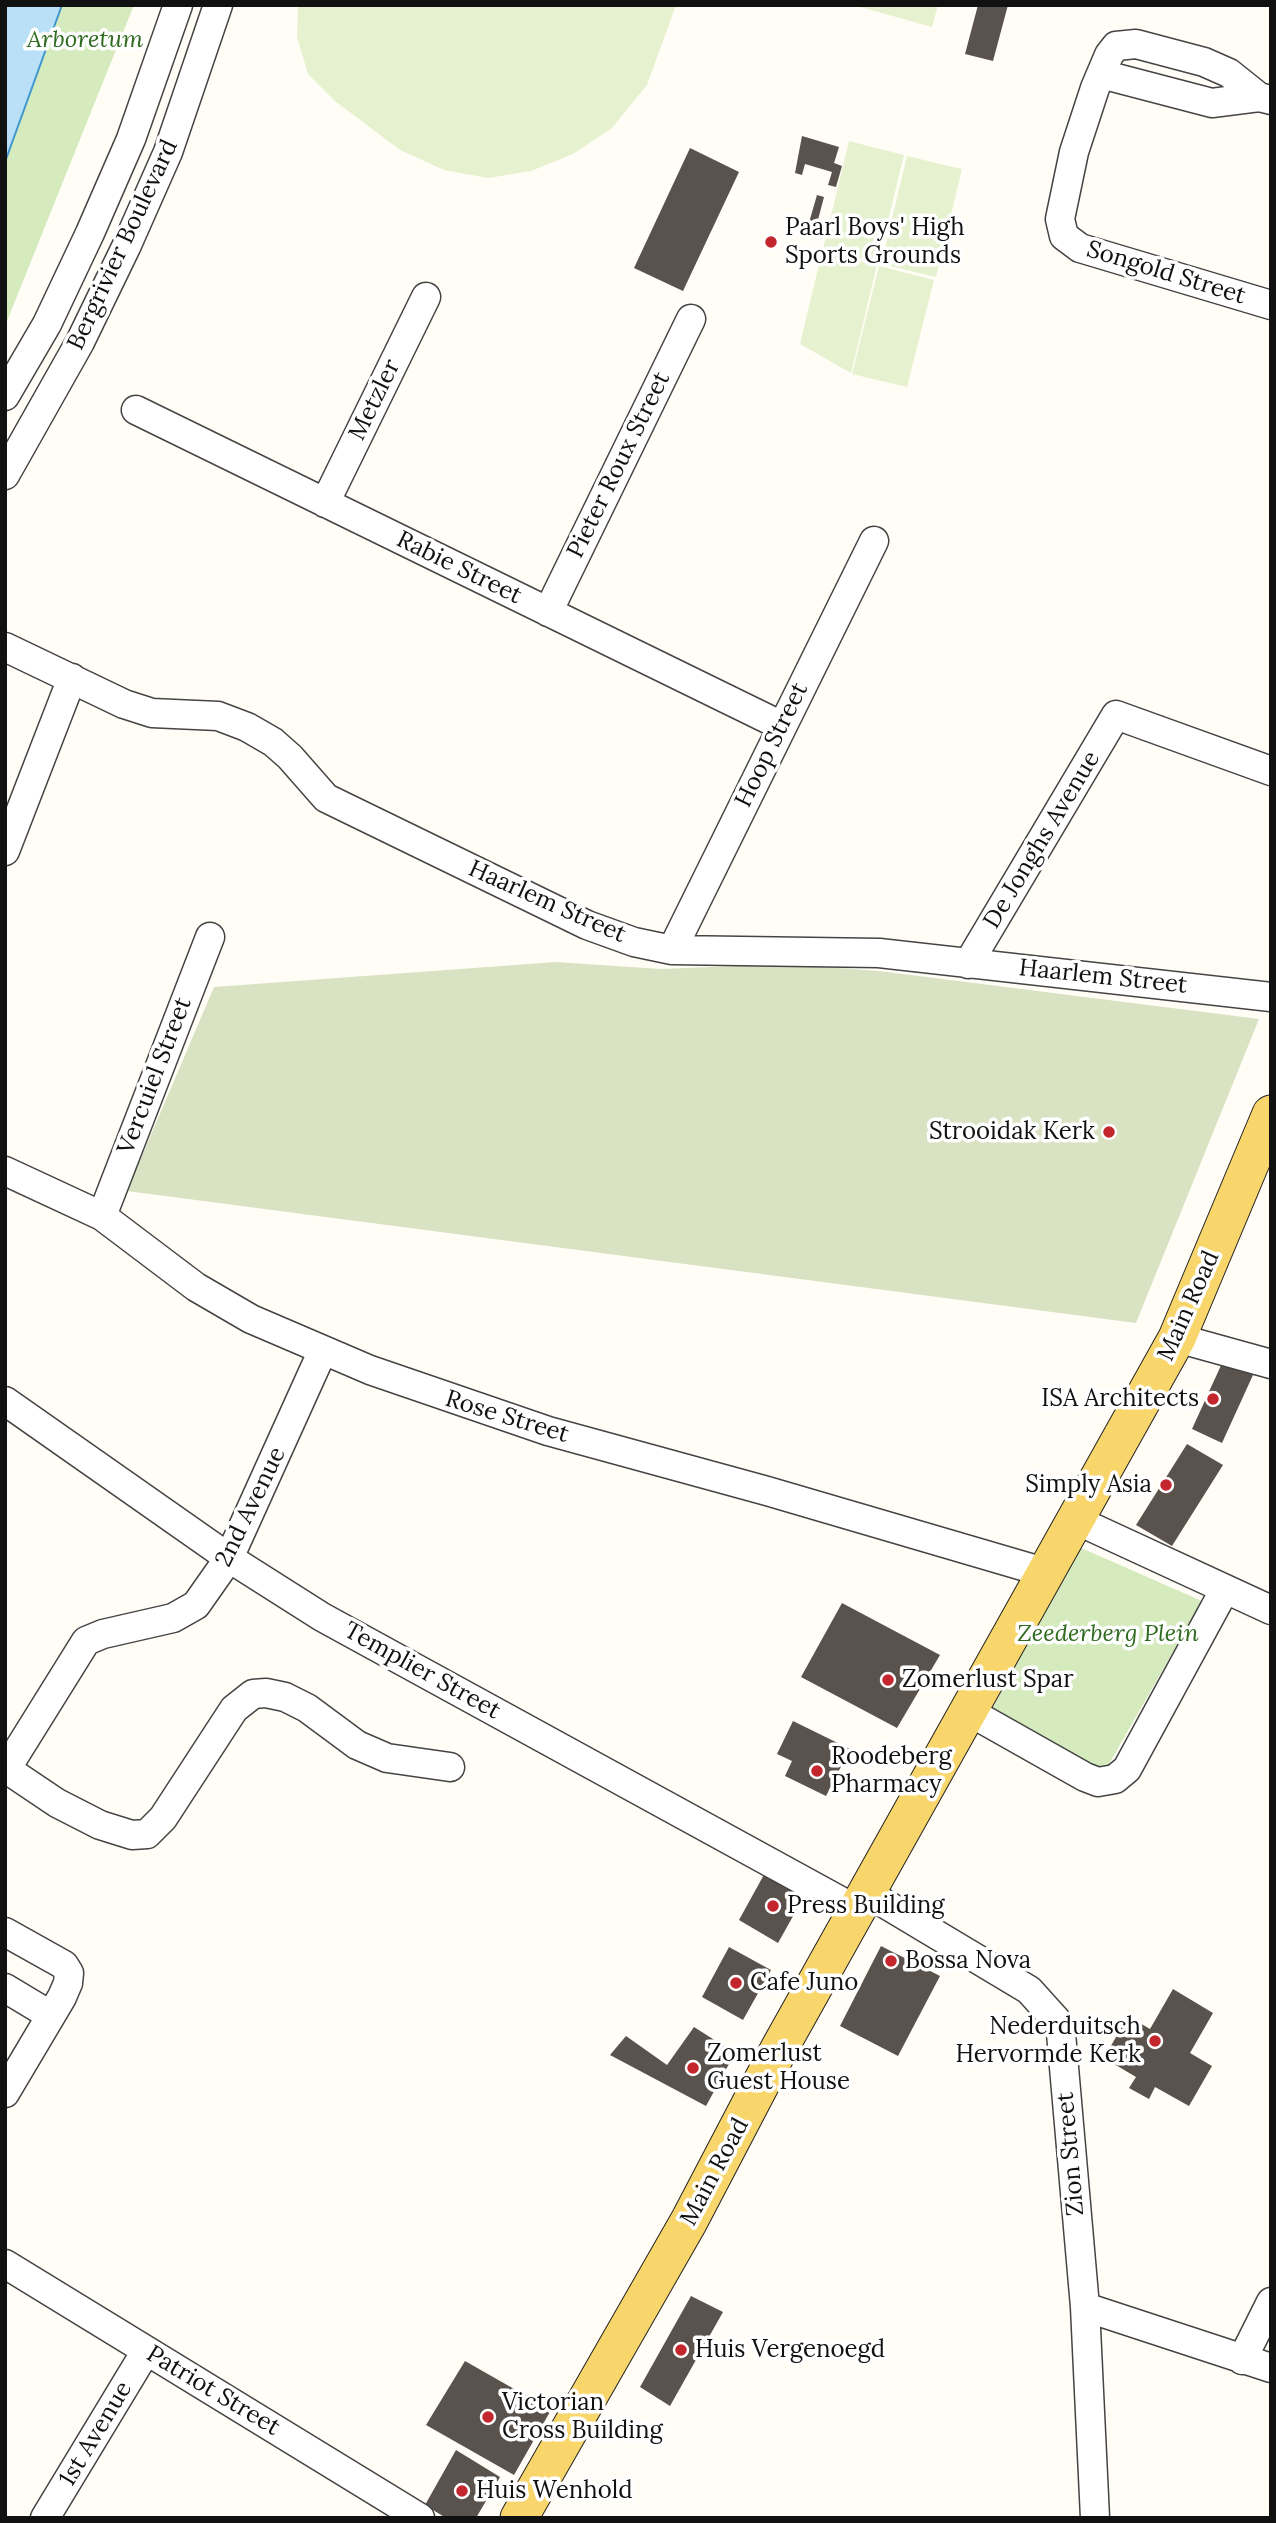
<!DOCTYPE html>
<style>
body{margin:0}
#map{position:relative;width:1276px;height:2523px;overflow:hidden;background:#fffdf5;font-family:Lora,serif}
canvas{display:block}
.frame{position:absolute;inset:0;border:7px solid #111;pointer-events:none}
</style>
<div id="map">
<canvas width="1276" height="2523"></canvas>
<div class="frame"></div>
</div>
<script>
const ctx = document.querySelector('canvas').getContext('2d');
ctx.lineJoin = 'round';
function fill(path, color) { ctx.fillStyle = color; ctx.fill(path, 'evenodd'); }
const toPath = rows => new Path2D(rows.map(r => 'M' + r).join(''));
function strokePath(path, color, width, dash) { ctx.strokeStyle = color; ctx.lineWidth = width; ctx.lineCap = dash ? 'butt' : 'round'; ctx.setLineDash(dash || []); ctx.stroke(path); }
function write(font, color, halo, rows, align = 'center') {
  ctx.font = font + ' Lora,serif'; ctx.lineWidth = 7; ctx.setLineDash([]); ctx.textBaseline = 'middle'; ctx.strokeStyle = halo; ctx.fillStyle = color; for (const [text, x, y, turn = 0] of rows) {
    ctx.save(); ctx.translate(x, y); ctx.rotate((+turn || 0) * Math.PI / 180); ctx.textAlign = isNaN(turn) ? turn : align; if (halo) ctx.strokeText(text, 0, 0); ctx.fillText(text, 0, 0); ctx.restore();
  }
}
fill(toPath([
 [62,5,134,5,5,326,5,162],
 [1079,1547,1202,1601,1105,1771,990,1713]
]), '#d5ebbd');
fill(toPath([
 [556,962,661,969,785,964,879,971,1259,1019,1136,1323,127,1191,214,987]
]), '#d9e3c4');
fill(toPath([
 [298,5,676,5,647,85,612,128,573,154,531,171,488,178,444,170,400,150,335,101,308,74,297,37],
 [853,5,938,5,932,27],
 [849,141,904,155,878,262,823,249],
 [907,156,962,169,936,277,881,264],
 [822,252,877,265,851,373,800,344],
 [879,266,934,280,907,387,852,374]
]), '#e6f2cf');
const water = toPath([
 [5,5,62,5,5,162,5,5]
]);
fill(water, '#b9e0f7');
strokePath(water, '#3f96cf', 2);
fill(toPath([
 [978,5,1008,5,993,61,965,54],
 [802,136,839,147,834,163,842,166,836,187,828,185,832,172,805,164,802,175,795,173],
 [690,148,739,172,683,291,634,268],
 [817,195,824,197,814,235,806,233],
 [1223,1361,1253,1375,1222,1443,1192,1429],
 [1187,1444,1223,1465,1172,1546,1136,1525],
 [842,1603,940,1655,897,1728,801,1677],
 [793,1721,850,1749,826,1796,785,1776,792,1761,777,1754],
 [766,1871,806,1893,778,1943,739,1920],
 [881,1946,940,1976,898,2056,840,2026],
 [729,1947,771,1970,743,2020,702,1997],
 [1173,1989,1213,2013,1190,2053,1212,2066,1189,2106,1155,2087,1149,2099,1129,2088,1136,2077,1104,2058,1128,2016,1150,2029],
 [694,2027,735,2053,706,2106,610,2055,626,2036,667,2065],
 [691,2296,723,2312,670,2406,640,2387],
 [465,2361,551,2410,514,2475,426,2425],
 [456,2450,500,2477,476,2518,446,2518,425,2505]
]), '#5a524d');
const minor = toPath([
 [1101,74,1212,103,1259,97],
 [1271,100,1259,97,1229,73,1204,62,1136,44,1116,46,1109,55,1095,88,1074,152,1060,219,1064,236,1080,248,1271,305],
 [5,396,47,324,90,233,131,139,178,5],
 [136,410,782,726],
 [5,475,80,342,126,247,168,152,218,5],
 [325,503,426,297],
 [548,612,691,319],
 [5,647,124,704,152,713,218,716,247,727,273,742,290,757,326,798,587,925,634,942,672,950,879,953,1271,997],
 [5,851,72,678],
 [672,950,874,541],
 [968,964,1116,715,1271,771],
 [5,1171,102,1216,196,1287,251,1319,370,1370,548,1431,767,1491,1047,1573],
 [102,1216,210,937],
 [1177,1338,1271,1364],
 [5,1401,229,1558,322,1617,857,1910],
 [1076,1520,1271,1610],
 [968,1711,1085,1777,1098,1782,1115,1779,1127,1769,1225,1589],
 [5,1768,57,1803,100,1825,132,1835,147,1834,163,1818,234,1709,253,1694,266,1693,285,1697,307,1708,357,1745,387,1758,450,1767],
 [5,1771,86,1641,103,1634,173,1618,196,1605,229,1558,323,1350],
 [867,1893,1029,1990,1057,2021,1061,2033,1085,2307,1095,2518],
 [5,1932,64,1965,69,1973,68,1983,62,1997,5,2093],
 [5,1988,50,2015],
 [5,2264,420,2518],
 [1085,2307,1271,2368],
 [1242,2360,1271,2302],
 [45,2518,146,2351]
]);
const major = toPath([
 [519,2518,689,2221,779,2049,1177,1338,1271,1114]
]);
strokePath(minor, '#444', 31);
strokePath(major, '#222', 39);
strokePath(minor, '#fff', 28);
strokePath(major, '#f9d66b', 37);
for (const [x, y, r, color] of [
 [771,242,7,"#c4262e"],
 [1109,1132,7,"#c4262e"],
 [1213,1399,7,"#c4262e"],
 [1166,1485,7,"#c4262e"],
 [888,1680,7,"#c4262e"],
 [817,1771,7,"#c4262e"],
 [773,1906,7,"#c4262e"],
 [891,1961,7,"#c4262e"],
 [736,1983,7,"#c4262e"],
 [1155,2041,7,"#c4262e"],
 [693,2068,7,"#c4262e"],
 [681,2350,7,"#c4262e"],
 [488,2417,7,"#c4262e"],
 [462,2491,7,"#c4262e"]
]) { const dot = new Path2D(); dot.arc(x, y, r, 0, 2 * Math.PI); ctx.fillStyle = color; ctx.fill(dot); strokePath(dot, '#fff', 2.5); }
write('italic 24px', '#2f6b1f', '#fff', [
 ["Arboretum",85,40],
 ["Zeederberg Plein",1108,1634]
]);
write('24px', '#111', '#fff', [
 ["Paarl Boys' High",785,228],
 ["Sports Grounds",785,256],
 ["Strooidak Kerk",1095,1132,"right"],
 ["ISA Architects",1199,1399,"right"],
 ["Simply Asia",1152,1485,"right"],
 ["Zomerlust Spar",902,1680],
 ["Roodeberg",831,1757],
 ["Pharmacy",831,1785],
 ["Press Building",787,1906],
 ["Bossa Nova",905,1961],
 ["Cafe Juno",750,1983],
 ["Nederduitsch",1141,2027,"right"],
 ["Hervormde Kerk",1141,2055,"right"],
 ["Zomerlust",707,2054],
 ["Guest House",707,2082],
 ["Huis Vergenoegd",695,2350],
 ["Victorian",502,2403],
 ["Cross Building",502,2431],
 ["Huis Wenhold",476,2491]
], 'left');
write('24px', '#111', '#fff', [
 ["Bergrivier Boulevard",123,245,-65],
 ["Songold Street",1166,273,17],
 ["Metzler",375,400,-64],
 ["Pieter Roux Street",619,465,-64],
 ["Rabie Street",459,568,26],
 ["Hoop Street",772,745,-64],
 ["De Jonghs Avenue",1042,840,-59],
 ["Haarlem Street",547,902,24],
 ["Haarlem Street",1103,977,6],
 ["Vercuiel Street",155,1076,-69],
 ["Main Road",1189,1306,-66],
 ["Rose Street",507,1417,17],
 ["2nd Avenue",251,1507,-64],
 ["Templier Street",422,1671,29],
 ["Zion Street",1071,2154,-95],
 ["Main Road",715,2172,-62],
 ["Patriot Street",213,2391,31],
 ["1st Avenue",96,2434,-59]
]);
</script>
